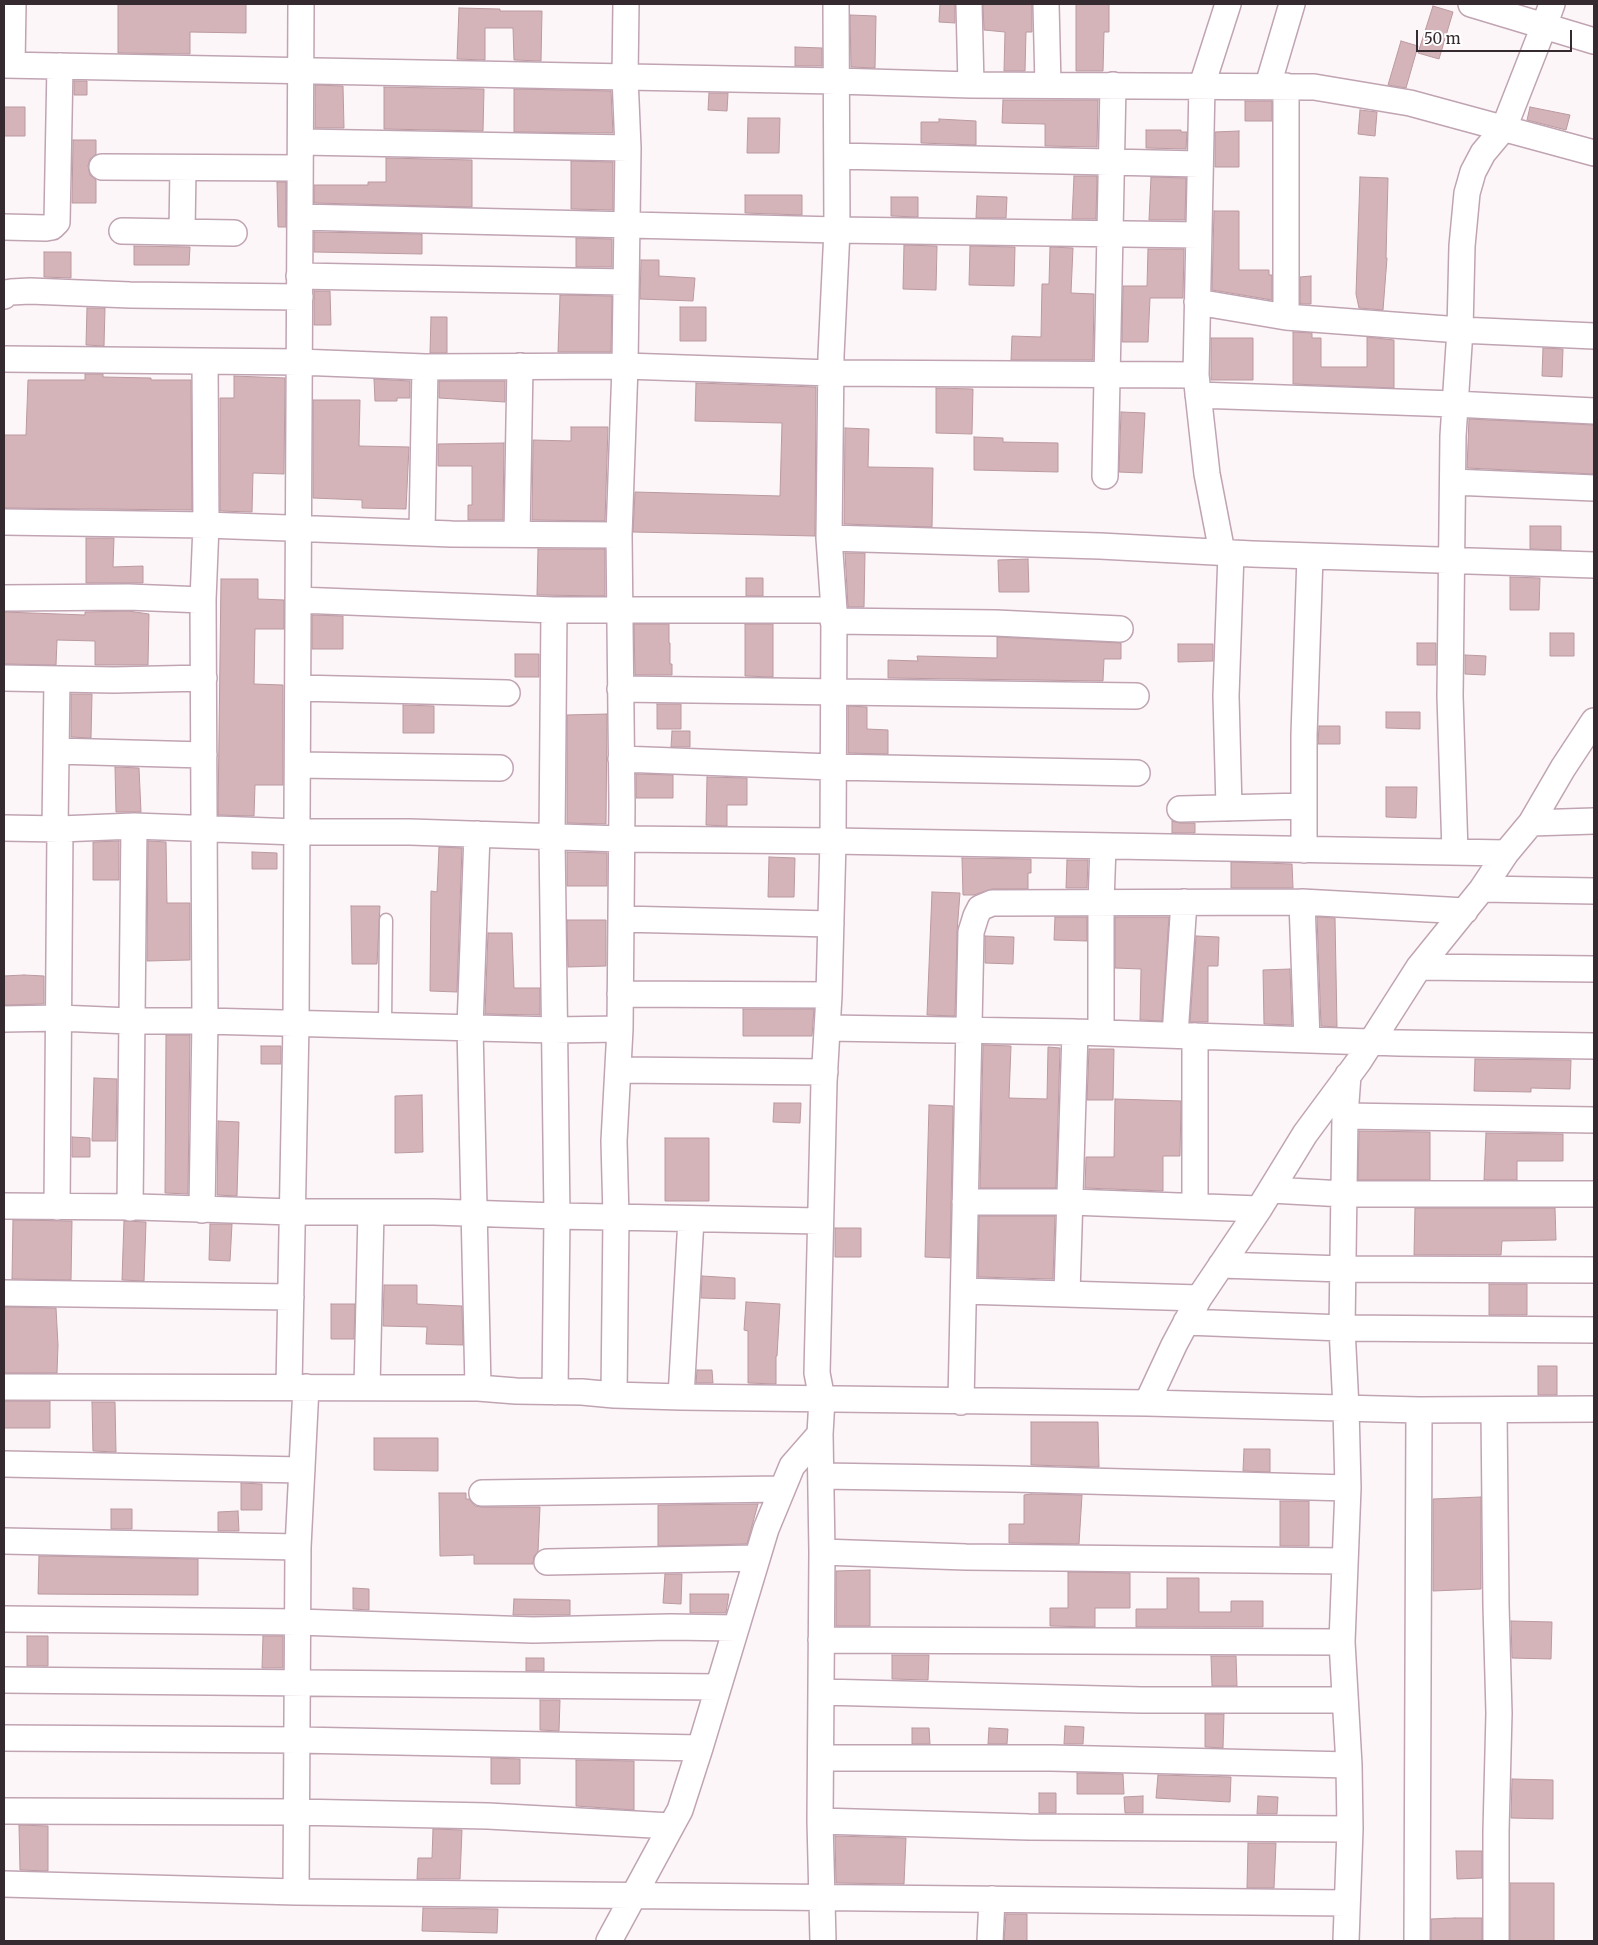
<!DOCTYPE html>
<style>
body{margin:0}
#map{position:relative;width:1598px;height:1945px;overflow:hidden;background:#fdf6f9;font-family:Merriweather,serif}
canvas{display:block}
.frame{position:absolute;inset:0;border:5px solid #352a2f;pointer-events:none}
.scale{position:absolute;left:1416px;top:30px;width:156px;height:22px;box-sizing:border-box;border:2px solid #352a2f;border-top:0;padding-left:6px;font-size:15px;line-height:18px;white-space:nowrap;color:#352a2f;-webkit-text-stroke:4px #fff;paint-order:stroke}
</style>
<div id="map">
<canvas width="1598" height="1945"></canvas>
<div class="frame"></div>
<div class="scale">50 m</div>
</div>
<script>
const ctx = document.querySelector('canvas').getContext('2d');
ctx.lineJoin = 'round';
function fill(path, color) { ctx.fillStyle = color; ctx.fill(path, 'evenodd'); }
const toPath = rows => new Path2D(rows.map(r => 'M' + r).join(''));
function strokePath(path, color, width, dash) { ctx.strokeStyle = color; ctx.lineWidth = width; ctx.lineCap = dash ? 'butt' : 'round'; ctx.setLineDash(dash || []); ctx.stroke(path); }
const building = toPath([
 [118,4,246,4,246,33,190,32,190,54,118,53,118,4],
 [940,4,955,4,955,23,939,22,940,4],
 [983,4,1032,4,1032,32,1026,32,1025,71,1004,71,1005,32,984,30,983,4],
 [1076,4,1109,4,1109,32,1104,32,1103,71,1076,71,1076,4],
 [1433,6,1453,12,1439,59,1418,53,1433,6],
 [459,8,500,9,500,11,542,11,541,61,514,60,513,28,485,28,485,60,457,59,459,8],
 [850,15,876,16,875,68,851,67,850,15],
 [1401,41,1418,46,1406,88,1388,85,1401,41],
 [795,47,822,48,822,66,795,66,795,47],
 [74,81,87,81,87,95,74,95,74,81],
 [315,85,343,86,344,128,315,128,315,85],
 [384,87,484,89,483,131,384,129,384,87],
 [514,89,611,91,613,133,514,132,514,89],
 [709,93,728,93,727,111,708,110,709,93],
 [1003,100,1098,100,1097,147,1045,146,1045,124,1002,123,1003,100],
 [1245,101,1272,101,1272,121,1245,121,1245,101],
 [4,107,25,107,25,136,4,136,4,107],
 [1530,107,1570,115,1566,130,1527,120,1530,107],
 [1360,110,1377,112,1375,136,1358,134,1360,110],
 [748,118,780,118,779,153,747,153,748,118],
 [939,119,976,121,976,145,921,143,921,122,939,122,939,119],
 [1146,130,1181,130,1181,132,1187,132,1186,149,1146,148,1146,130],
 [1239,131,1239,167,1215,167,1215,132,1239,131],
 [73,140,96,140,96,154,90,159,88,166,90,175,96,180,96,203,72,203,73,140],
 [386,158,472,160,472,207,314,203,314,185,368,185,368,182,386,182,386,158],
 [571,161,613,162,613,210,571,209,571,161],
 [1074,176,1097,176,1096,219,1072,219,1074,176],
 [1151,177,1186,178,1185,220,1149,220,1151,177],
 [1360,177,1388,178,1386,258,1387,258,1383,310,1359,308,1356,294,1360,177],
 [277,182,286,182,286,227,278,227,277,182],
 [745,195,802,195,802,215,745,213,745,195],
 [977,196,1007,197,1006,218,976,218,977,196],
 [891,197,918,197,918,217,891,216,891,197],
 [1214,211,1239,211,1239,270,1269,270,1269,275,1272,275,1272,300,1212,290,1214,211],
 [314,232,422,234,422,254,314,252,314,232],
 [576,238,612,239,612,267,576,267,576,238],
 [904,245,937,246,936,290,903,289,904,245],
 [134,246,190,247,189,265,134,265,134,246],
 [970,246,1015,247,1014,286,969,285,970,246],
 [1050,247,1073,248,1071,293,1094,294,1093,360,1011,360,1012,336,1041,337,1042,284,1049,284,1050,247],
 [1148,249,1184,249,1183,298,1150,298,1148,342,1122,342,1123,286,1147,286,1148,249],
 [44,252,71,252,71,278,44,277,44,252],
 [641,260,659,260,659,276,695,278,693,301,640,299,641,260],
 [1311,276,1311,304,1300,304,1300,277,1311,276],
 [314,291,330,291,331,325,314,325,314,291],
 [560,295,612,296,611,352,558,352,560,295],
 [680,307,706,307,706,341,680,341,680,307],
 [87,308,105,308,104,346,86,345,87,308],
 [431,317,447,317,447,353,430,353,431,317],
 [1293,332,1312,333,1312,338,1321,338,1321,367,1367,367,1367,337,1394,340,1394,388,1293,384,1293,332],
 [1211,338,1253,338,1253,380,1211,380,1211,338],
 [1543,348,1563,349,1562,377,1542,376,1543,348],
 [85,374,103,374,103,377,151,378,151,380,191,380,192,510,4,508,4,435,26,435,28,380,85,380,85,374],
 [234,376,285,378,284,474,253,473,252,512,220,511,220,398,234,398,234,376],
 [374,379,410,381,410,398,397,398,397,401,375,401,374,379],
 [439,381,505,381,505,402,439,398,439,381],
 [696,383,816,387,815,536,633,532,635,492,780,496,782,423,695,421,696,383],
 [936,388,973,389,972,434,936,433,936,388],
 [313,400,360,400,359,446,409,447,406,509,362,508,362,500,313,498,313,400],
 [1121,412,1145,413,1142,473,1119,472,1121,412],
 [1469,419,1594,425,1594,474,1467,468,1469,419],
 [571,427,608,427,605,521,532,520,533,440,571,441,571,427],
 [845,428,869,429,868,467,933,468,932,527,844,524,845,428],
 [974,437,1003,438,1003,442,1058,443,1058,472,974,470,974,437],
 [504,443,503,520,468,520,468,505,472,505,472,466,438,466,438,444,504,443],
 [1530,526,1561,526,1561,550,1530,549,1530,526],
 [86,538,114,538,113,567,143,566,143,583,86,583,86,538],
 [538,549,605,549,605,596,537,595,538,549],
 [845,553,865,553,864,607,848,607,845,553],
 [1028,559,1029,592,999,592,998,560,1028,559],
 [1510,577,1540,578,1539,610,1510,610,1510,577],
 [746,578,763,578,763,596,746,596,746,578],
 [221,579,258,579,258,599,284,600,284,629,255,629,254,684,283,685,283,785,255,785,254,816,218,815,221,579],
 [128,611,149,614,148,665,95,665,95,641,57,640,56,665,4,664,4,612,85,615,85,612,128,611],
 [312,615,343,616,343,649,312,649,312,615],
 [634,624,669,624,669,643,670,643,670,664,672,664,672,675,635,675,634,624],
 [745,624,773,624,773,677,745,676,745,624],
 [1550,633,1574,633,1574,656,1550,656,1550,633],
 [997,637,1121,643,1121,659,1104,659,1103,681,888,678,888,660,918,661,917,656,997,658,997,637],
 [1417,643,1436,643,1436,665,1417,665,1417,643],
 [1178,644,1213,644,1213,661,1178,662,1178,644],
 [515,654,539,654,539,677,515,677,515,654],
 [1465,655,1486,656,1485,675,1465,674,1465,655],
 [71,694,92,694,91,738,71,737,71,694],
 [657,704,681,704,681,729,657,729,657,704],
 [403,705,434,706,434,733,403,733,403,705],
 [848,706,867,707,867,729,888,730,888,754,848,753,848,706],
 [1386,712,1420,712,1420,729,1386,728,1386,712],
 [607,714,606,824,567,823,567,715,607,714],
 [1319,726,1340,726,1340,744,1318,744,1319,726],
 [672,731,690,731,690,747,671,747,672,731],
 [115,767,139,768,141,812,116,812,115,767],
 [636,774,673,775,673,798,636,798,636,774],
 [707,777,747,778,747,805,727,805,727,826,706,825,707,777],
 [1386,787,1417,787,1416,818,1386,817,1386,787],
 [1172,821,1180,823,1195,823,1195,833,1172,833,1172,821],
 [119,841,119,880,93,880,93,842,119,841],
 [148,841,166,842,167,903,190,903,190,960,147,961,148,841],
 [439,847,462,848,457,992,430,991,431,891,437,892,439,847],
 [252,852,277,853,277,869,252,869,252,852],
 [567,852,607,853,607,886,567,886,567,852],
 [769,857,795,858,794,897,768,897,769,857],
 [962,858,1031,859,1031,873,1028,873,1028,889,992,889,974,895,963,895,962,858],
 [1067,860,1088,860,1087,888,1066,888,1067,860],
 [1231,862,1292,864,1293,888,1231,888,1231,862],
 [932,892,960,893,957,932,955,1016,927,1015,932,892],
 [351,906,380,906,377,964,352,964,351,906],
 [1055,917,1087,917,1087,941,1054,940,1055,917],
 [1115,917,1169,917,1162,1021,1140,1020,1141,969,1115,968,1115,917],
 [1317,917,1335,918,1337,1027,1321,1026,1317,917],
 [567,920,606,920,606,966,568,967,567,920],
 [488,933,512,933,514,988,540,988,540,1015,485,1014,488,933],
 [985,936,1014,937,1013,964,985,963,985,936],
 [1196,936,1219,937,1218,966,1208,966,1208,1022,1190,1022,1196,936],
 [1290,969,1292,1025,1264,1024,1263,970,1290,969],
 [24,975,44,976,44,1004,4,1005,4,976,24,975],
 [743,1009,814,1009,812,1036,743,1036,743,1009],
 [166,1035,190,1035,188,1194,165,1193,166,1035],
 [983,1045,1011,1046,1009,1098,1047,1099,1048,1047,1060,1048,1056,1188,980,1188,983,1045],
 [261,1046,281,1046,281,1064,261,1064,261,1046],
 [1089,1049,1114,1049,1113,1100,1087,1100,1089,1049],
 [1475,1059,1571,1060,1570,1089,1531,1088,1531,1092,1474,1091,1475,1059],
 [94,1078,117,1079,116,1141,92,1141,94,1078],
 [422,1095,423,1152,395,1153,395,1096,422,1095],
 [1115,1099,1181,1101,1180,1156,1163,1156,1163,1191,1085,1188,1086,1157,1114,1157,1115,1099],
 [774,1103,801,1103,800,1123,773,1122,774,1103],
 [929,1105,953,1106,950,1258,925,1257,929,1105],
 [218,1121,239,1122,237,1196,217,1195,218,1121],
 [1359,1131,1430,1132,1430,1180,1358,1180,1359,1131],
 [1486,1133,1563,1134,1563,1161,1517,1161,1517,1180,1484,1180,1486,1133],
 [72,1137,90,1138,90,1157,72,1157,72,1137],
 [665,1138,709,1138,709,1201,665,1201,665,1138],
 [1415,1208,1555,1208,1556,1240,1502,1241,1501,1255,1414,1255,1415,1208],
 [979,1216,1055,1216,1053,1279,978,1277,979,1216],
 [13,1220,72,1221,71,1280,12,1279,13,1220],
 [124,1221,146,1222,144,1281,122,1280,124,1221],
 [210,1224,232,1224,230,1261,209,1260,210,1224],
 [835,1228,861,1228,861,1257,835,1257,835,1228],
 [702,1276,735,1278,735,1299,701,1298,702,1276],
 [1489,1284,1527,1284,1527,1315,1489,1315,1489,1284],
 [384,1285,417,1285,417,1304,462,1306,463,1345,426,1344,427,1327,383,1326,384,1285],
 [746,1302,780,1304,777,1356,776,1356,776,1384,748,1383,748,1331,744,1330,746,1302],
 [331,1304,355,1304,354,1339,331,1339,331,1304],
 [4,1307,56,1308,58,1345,57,1373,4,1373,4,1307],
 [1538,1366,1557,1366,1557,1395,1538,1395,1538,1366],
 [697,1370,712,1370,713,1383,696,1383,697,1370],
 [4,1401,50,1401,50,1428,4,1428,4,1401],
 [92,1402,115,1402,116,1452,93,1451,92,1402],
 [1031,1422,1098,1422,1099,1467,1031,1465,1031,1422],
 [374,1438,438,1438,438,1471,374,1470,374,1438],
 [1244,1449,1270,1449,1270,1472,1243,1471,1244,1449],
 [241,1483,262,1484,262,1510,241,1510,241,1483],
 [439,1493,466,1493,466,1499,469,1499,475,1506,482,1507,540,1507,538,1552,534,1556,533,1564,474,1564,474,1555,440,1556,439,1493],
 [1031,1494,1082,1495,1079,1544,1009,1543,1009,1524,1024,1524,1024,1495,1031,1494],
 [1481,1497,1481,1589,1433,1591,1433,1499,1481,1497],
 [1280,1501,1309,1501,1309,1546,1280,1546,1280,1501],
 [758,1504,747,1544,658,1546,658,1505,758,1504],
 [111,1509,132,1509,132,1529,111,1529,111,1509],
 [238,1511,239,1531,218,1531,218,1512,238,1511],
 [39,1556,198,1559,198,1595,38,1594,39,1556],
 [870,1570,870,1626,836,1626,836,1571,870,1570],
 [1068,1572,1130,1573,1130,1608,1095,1608,1095,1627,1050,1626,1050,1608,1068,1608,1068,1572],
 [665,1574,682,1574,681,1604,663,1603,665,1574],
 [1167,1578,1199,1578,1199,1612,1231,1612,1231,1601,1263,1601,1263,1627,1136,1627,1136,1609,1167,1609,1167,1578],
 [353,1588,369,1589,369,1610,353,1609,353,1588],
 [690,1594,729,1594,726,1613,690,1613,690,1594],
 [514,1599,570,1600,570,1615,513,1615,514,1599],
 [1511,1621,1552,1622,1551,1659,1512,1658,1511,1621],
 [27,1636,48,1636,48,1666,27,1666,27,1636],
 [263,1636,283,1636,283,1668,262,1668,263,1636],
 [892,1655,929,1655,928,1680,892,1679,892,1655],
 [1211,1656,1236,1656,1237,1686,1212,1686,1211,1656],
 [526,1658,544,1658,544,1671,526,1671,526,1658],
 [540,1700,560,1700,559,1731,540,1730,540,1700],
 [1205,1714,1224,1714,1223,1748,1205,1747,1205,1714],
 [1065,1726,1084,1727,1083,1744,1064,1744,1065,1726],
 [912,1728,929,1728,930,1744,912,1744,912,1728],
 [989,1728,1008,1729,1007,1744,988,1744,989,1728],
 [491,1758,520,1759,520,1784,491,1784,491,1758],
 [576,1760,634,1761,634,1810,576,1806,576,1760],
 [1077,1773,1123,1774,1124,1794,1077,1794,1077,1773],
 [1158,1775,1231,1777,1230,1802,1156,1798,1158,1775],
 [1512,1779,1553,1780,1553,1819,1511,1818,1512,1779],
 [1039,1793,1056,1793,1056,1813,1039,1813,1039,1793],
 [1143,1796,1143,1813,1125,1813,1124,1797,1143,1796],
 [1258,1796,1278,1797,1277,1814,1257,1814,1258,1796],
 [19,1825,48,1826,48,1871,20,1870,19,1825],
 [433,1829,462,1830,460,1879,417,1879,418,1858,432,1858,433,1829],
 [835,1836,906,1838,904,1884,836,1883,835,1836],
 [1248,1843,1276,1843,1274,1888,1247,1888,1248,1843],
 [1456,1851,1482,1851,1482,1878,1457,1879,1456,1851],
 [1510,1883,1554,1883,1554,1941,1510,1941,1510,1883],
 [423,1908,498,1909,497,1933,422,1931,423,1908],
 [1006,1914,1027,1914,1027,1941,1004,1941,1006,1914],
 [1455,1918,1482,1918,1482,1941,1431,1941,1431,1919,1455,1918]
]);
fill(building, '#d4b3b9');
strokePath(building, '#ba9aa0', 1);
const lane = toPath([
 [385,1025,386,920]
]);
const street = toPath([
 [969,4,971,85],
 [1046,4,1048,85],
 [1471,4,1594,41],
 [4,65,836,81,971,85,1314,87,1410,103,1594,153],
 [12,65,13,4],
 [1268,85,1292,4],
 [1286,86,1286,317],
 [302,142,628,148],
 [837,156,1199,164],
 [102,167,300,168],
 [300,217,837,230,1198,235],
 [4,227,46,228,52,227,57,222,60,66],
 [122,231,234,233],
 [182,232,183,168],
 [299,276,625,282],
 [4,296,5,293,11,292,30,291,130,295,300,297],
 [1197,302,1286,317,1460,330,1594,336],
 [4,359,299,362,425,367,625,366,831,373,1196,375],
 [205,362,206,525,203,600,205,1021,554,1030,620,1029],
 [1198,395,1454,404,1594,411],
 [1105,476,1113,85],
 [1453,482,1594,488],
 [4,522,206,525,452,534,619,535],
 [422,532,425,367],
 [517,534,520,366],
 [829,538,1100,546,1252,554,1594,565],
 [1222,552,1207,474,1196,375,1202,85,1228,4],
 [4,598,128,597,203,600],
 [298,600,554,610,834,610],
 [554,610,552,838,557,1216,555,1392],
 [833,621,996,623,1120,629],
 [4,678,114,680,204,678],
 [298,688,507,693],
 [620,689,1136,696],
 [56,751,204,755],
 [621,759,832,767,1137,773],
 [298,765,500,768],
 [1229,808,1226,696,1231,553],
 [1180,809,1304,806],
 [1531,823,1594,821],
 [4,828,60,829,134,826,297,832,410,832,621,839,833,841,1506,853],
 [55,829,57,679],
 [477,834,470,1027,478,1388],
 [1304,850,1304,735,1310,556],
 [1455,852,1450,696,1453,436,1460,330,1462,246,1467,193,1473,172,1483,153,1504,128,1544,26,1552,4],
 [1482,889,1594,891],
 [1302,902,1307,1040],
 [621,919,831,924],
 [1419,967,1594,969],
 [620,994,829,995],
 [4,1019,59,1018,130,1021,205,1021,202,1210],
 [828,1028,1075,1032,1399,1043,1594,1046],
 [1101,1033,1101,903,1103,846],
 [1175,1035,1184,902],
 [1195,1036,1195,1206],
 [618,1070,825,1072],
 [1345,1116,1594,1120],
 [1271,1190,1344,1194,1594,1194],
 [965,1202,1071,1202,1259,1209],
 [4,1206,138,1207,292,1212,434,1212,557,1216,820,1221],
 [57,1207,60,829],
 [130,1208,134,826],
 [1221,1265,1343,1269,1594,1270],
 [964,1291,1199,1298],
 [4,1293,291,1297],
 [1067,1293,1075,1032],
 [1186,1322,1342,1328,1594,1330],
 [4,1387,478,1388,516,1391,582,1392,614,1395,681,1397,1147,1403,1419,1410,1594,1409],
 [289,1387,296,1023,301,4],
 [367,1387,371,1212],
 [614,1395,616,1217,614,1141,620,1029,622,805,619,535,625,366,628,148,625,77,626,4],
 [681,1397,691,1219],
 [961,1402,971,932,976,916,980,908,992,903,1302,902,1465,911],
 [1147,1403,1174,1345,1199,1298,1259,1209,1305,1134,1359,1061,1419,967,1482,889,1506,853,1531,823,1563,768,1594,721],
 [1494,1411,1496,1605,1499,1713,1496,1831,1496,1941],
 [4,1464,302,1470],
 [821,1476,1013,1479,1348,1488],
 [482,1493,782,1489],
 [4,1541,298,1547],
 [822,1552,966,1557,1345,1561],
 [547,1562,757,1558],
 [4,1619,298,1622,533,1630,670,1627,736,1628],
 [821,1640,1342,1642],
 [4,1680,718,1687],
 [822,1692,1141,1700,1345,1700],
 [4,1738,298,1740,700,1748],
 [821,1758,1051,1758,1349,1765],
 [4,1811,295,1812,488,1816,671,1826],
 [820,1821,1029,1827,1350,1829],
 [4,1884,296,1892,1347,1903],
 [296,1892,298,1547,306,1387],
 [609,1941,680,1810,700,1748,766,1529,792,1466,820,1434],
 [823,1941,820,1821,822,1552,820,1434,822,1399,817,1373,824,1082,829,995,833,841,834,610,829,538,831,356,837,230,836,4],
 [990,1941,992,1899],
 [1346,1941,1350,1829,1349,1765,1342,1642,1348,1488,1346,1408,1342,1328,1345,1116,1348,1075],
 [1417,1941,1419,1410]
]);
strokePath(lane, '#c0a4b2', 15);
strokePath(street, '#c0a4b2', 28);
strokePath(lane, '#fff', 12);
strokePath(street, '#fff', 25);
</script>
